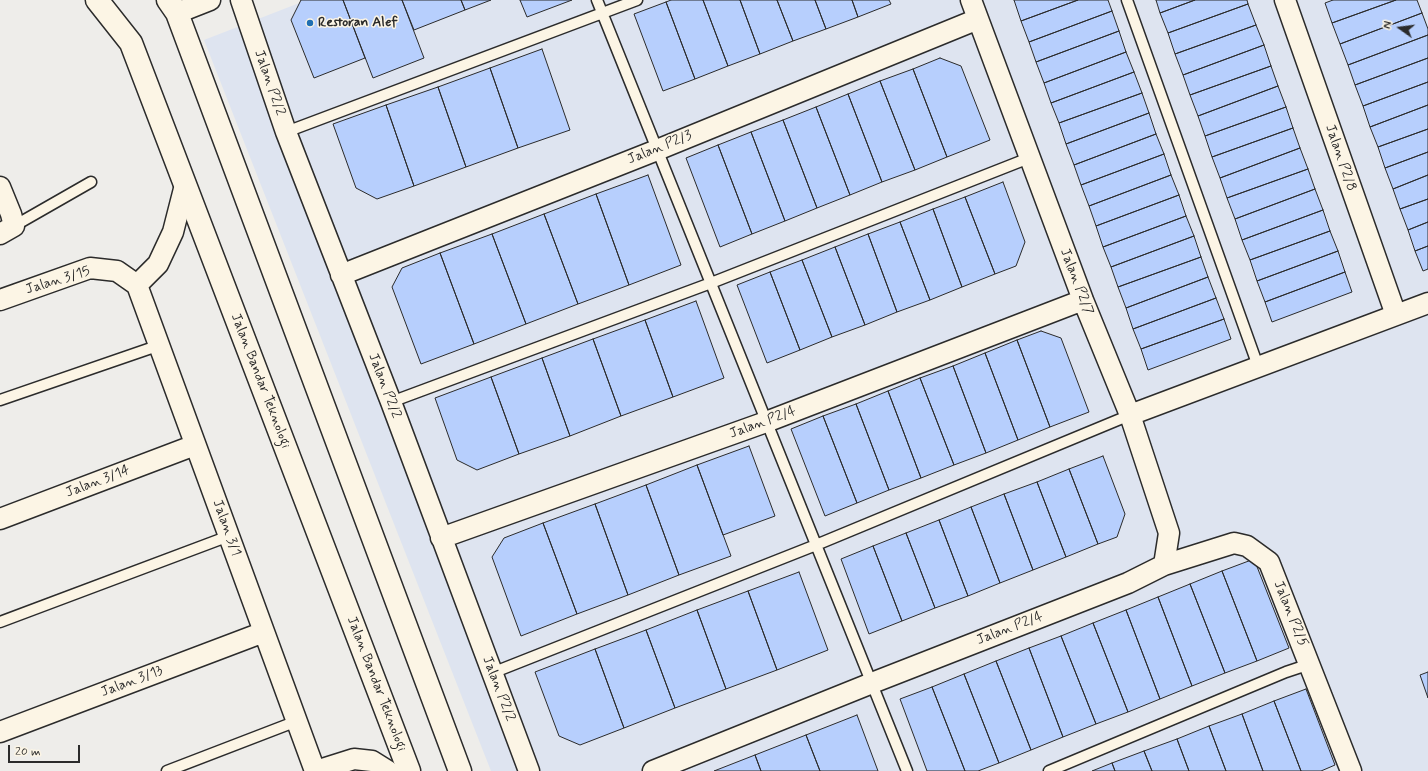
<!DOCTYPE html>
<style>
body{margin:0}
#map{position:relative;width:1428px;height:771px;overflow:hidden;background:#eeedea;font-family:Mynerve,sans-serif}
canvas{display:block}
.north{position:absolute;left:1380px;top:8px;width:40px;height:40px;-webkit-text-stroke:3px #fcf5e5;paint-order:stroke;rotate:284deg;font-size:11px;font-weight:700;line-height:16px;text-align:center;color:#2b2b2b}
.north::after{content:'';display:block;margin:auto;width:14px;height:18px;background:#2b2b2b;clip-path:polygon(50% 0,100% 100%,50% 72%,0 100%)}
.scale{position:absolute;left:8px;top:745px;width:72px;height:18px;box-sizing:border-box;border:2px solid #2b2b2b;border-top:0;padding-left:5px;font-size:12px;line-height:14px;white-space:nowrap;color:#2b2b2b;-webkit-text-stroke:3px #fcf5e5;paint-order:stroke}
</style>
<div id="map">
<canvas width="1428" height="771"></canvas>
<div class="north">N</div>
<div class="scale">20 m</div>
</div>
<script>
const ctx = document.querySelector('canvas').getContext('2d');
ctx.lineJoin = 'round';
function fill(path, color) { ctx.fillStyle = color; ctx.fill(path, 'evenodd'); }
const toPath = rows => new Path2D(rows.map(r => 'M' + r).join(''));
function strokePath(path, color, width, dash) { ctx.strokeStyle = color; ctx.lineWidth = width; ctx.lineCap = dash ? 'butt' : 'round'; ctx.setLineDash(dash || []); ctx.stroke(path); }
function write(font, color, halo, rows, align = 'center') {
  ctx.font = font + ' Mynerve,sans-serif'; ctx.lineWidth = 3; ctx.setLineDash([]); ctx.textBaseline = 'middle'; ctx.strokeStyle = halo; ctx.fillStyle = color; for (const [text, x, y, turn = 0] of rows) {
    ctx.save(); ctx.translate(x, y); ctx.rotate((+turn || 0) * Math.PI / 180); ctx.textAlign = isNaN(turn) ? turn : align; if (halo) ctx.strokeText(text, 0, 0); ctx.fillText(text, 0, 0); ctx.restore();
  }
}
fill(toPath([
 [307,0,1428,0,1428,771,491,771,204,40]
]), '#dee4f0');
const building = toPath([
 [301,0,343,0,365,58,314,78,291,20,301,0],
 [343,0,402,0,424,58,373,78,343,0],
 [402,0,461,0,465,10,414,30,402,0],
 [461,0,491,0,465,10,461,0],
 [520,0,572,0,527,17,520,0],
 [671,0,703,0,728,66,695,79,666,2,671,0],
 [703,0,740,0,760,54,728,66,703,0],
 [740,0,777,0,793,41,760,54,740,0],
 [777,0,815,0,826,29,793,41,777,0],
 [815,0,852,0,858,17,826,29,815,0],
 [852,0,889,0,891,4,858,17,852,0],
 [1014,0,1078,0,1021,21,1014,0],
 [1078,0,1108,0,1112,11,1029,42,1021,21,1078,0],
 [1156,0,1195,0,1160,13,1156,0],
 [1195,0,1247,0,1248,4,1168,33,1160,13,1195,0],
 [1333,0,1396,0,1332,23,1325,3,1333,0],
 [1396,0,1417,0,1422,13,1340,44,1332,23,1396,0],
 [666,2,695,79,663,91,634,14,666,2],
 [1248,4,1256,25,1175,54,1168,33,1248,4],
 [1112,11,1119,31,1036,62,1029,42,1112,11],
 [1422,13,1428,29,1428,35,1348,65,1340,44,1422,13],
 [1256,25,1264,45,1183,75,1175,54,1256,25],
 [1119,31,1126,52,1044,83,1036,62,1119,31],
 [1428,35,1428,58,1355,85,1348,65,1428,35],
 [1264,45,1271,66,1190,95,1183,75,1264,45],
 [542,49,570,130,518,148,490,68,542,49],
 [1126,52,1134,72,1051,103,1044,83,1126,52],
 [940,58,961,66,990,140,947,157,913,69,940,58],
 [1428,58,1428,82,1363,106,1355,85,1428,58],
 [1271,66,1278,86,1198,116,1190,95,1271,66],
 [490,68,518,148,466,167,438,87,490,68],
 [913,69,947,157,915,170,880,81,913,69],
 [1134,72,1142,93,1059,123,1051,103,1134,72],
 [880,81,915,170,882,182,848,94,880,81],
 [1428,82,1428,105,1370,127,1363,106,1428,82],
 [1278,86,1286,107,1205,136,1198,116,1278,86],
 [438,87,466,167,414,186,386,105,438,87],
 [1142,93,1149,113,1066,144,1059,123,1142,93],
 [848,94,882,182,850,195,816,107,848,94],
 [386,105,414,186,377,199,356,188,333,124,386,105],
 [1428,105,1428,129,1378,147,1370,127,1428,105],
 [816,107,850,195,817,208,783,120,816,107],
 [1286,107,1293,128,1212,157,1205,136,1286,107],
 [1149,113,1156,134,1074,165,1066,144,1149,113],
 [783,120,817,208,785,221,751,132,783,120],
 [1293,128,1300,148,1220,178,1212,157,1293,128],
 [1428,129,1428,152,1385,168,1378,147,1428,129],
 [751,132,785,221,752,234,718,145,751,132],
 [1156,134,1164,154,1081,185,1074,165,1156,134],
 [718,145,752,234,720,247,686,158,718,145],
 [1300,148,1308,169,1227,198,1220,178,1300,148],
 [1428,152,1428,175,1393,189,1385,168,1428,152],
 [1164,154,1171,175,1089,206,1081,185,1164,154],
 [1308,169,1315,189,1235,219,1227,198,1308,169],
 [648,175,681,265,629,285,596,194,648,175],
 [1171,175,1179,195,1096,226,1089,206,1171,175],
 [1428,175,1428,199,1400,209,1393,189,1428,175],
 [1003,182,1025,242,1016,266,995,274,965,197,1003,182],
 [1315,189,1323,210,1242,240,1235,219,1315,189],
 [596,194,629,285,578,304,544,214,596,194],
 [1179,195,1186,216,1103,247,1096,226,1179,195],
 [965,197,995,274,962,287,933,209,965,197],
 [1428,199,1428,222,1408,230,1400,209,1428,199],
 [933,209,962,287,930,300,900,222,933,209],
 [1323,210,1330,231,1250,260,1242,240,1323,210],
 [544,214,578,304,526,324,492,234,544,214],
 [1186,216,1194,236,1111,267,1103,247,1186,216],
 [900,222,930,300,897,312,868,234,900,222],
 [1428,222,1428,246,1415,251,1408,230,1428,222],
 [1330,231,1338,251,1257,281,1250,260,1330,231],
 [492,234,526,324,474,344,440,253,492,234],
 [868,234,897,312,865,325,835,247,868,234],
 [1194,236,1201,257,1118,287,1111,267,1194,236],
 [1428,246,1428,269,1423,271,1415,251,1428,246],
 [835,247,865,325,832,337,802,260,835,247],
 [1338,251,1345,272,1265,302,1257,281,1338,251],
 [440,253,474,344,421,364,392,287,402,268,440,253],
 [1201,257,1208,277,1126,308,1118,287,1201,257],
 [802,260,832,337,800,350,770,272,802,260],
 [770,272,800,350,767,363,737,285,770,272],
 [1345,272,1352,292,1272,322,1265,302,1345,272],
 [1208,277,1216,298,1133,329,1126,308,1208,277],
 [1216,298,1224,319,1141,349,1133,329,1216,298],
 [696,301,724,378,673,397,645,320,696,301],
 [1224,319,1231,339,1148,370,1141,349,1224,319],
 [645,320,673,397,621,416,593,339,645,320],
 [1041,331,1061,338,1089,412,1050,427,1017,340,1041,331],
 [593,339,621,416,570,436,542,358,593,339],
 [1017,340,1050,427,1018,440,985,353,1017,340],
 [985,353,1018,440,986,453,953,366,985,353],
 [542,358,570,436,519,454,491,377,542,358],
 [953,366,986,453,954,465,920,378,953,366],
 [491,377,519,454,477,470,457,460,435,398,491,377],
 [920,378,954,465,921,478,888,391,920,378],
 [888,391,921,478,889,490,856,404,888,391],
 [856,404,889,490,857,503,823,416,856,404],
 [823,416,857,503,825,516,791,429,823,416],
 [749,446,775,516,723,535,697,465,749,446],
 [1103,456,1125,514,1117,537,1098,544,1069,469,1103,456],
 [697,465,731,556,679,575,646,485,697,465],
 [1069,469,1098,544,1066,557,1037,482,1069,469],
 [1037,482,1066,557,1033,570,1004,494,1037,482],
 [646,485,679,575,628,595,595,504,646,485],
 [1004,494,1033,570,1000,583,971,507,1004,494],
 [595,504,628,595,577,614,543,523,595,504],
 [971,507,1000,583,968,596,939,520,971,507],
 [939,520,968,596,935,608,906,533,939,520],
 [543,523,577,614,521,636,492,557,504,538,543,523],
 [906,533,935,608,902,621,873,546,906,533],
 [873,546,902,621,869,634,841,559,873,546],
 [1254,559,1289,648,1257,661,1222,571,1254,559],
 [1222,571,1257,661,1225,673,1190,584,1222,571],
 [799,572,828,650,777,670,748,591,799,572],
 [1190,584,1225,673,1192,686,1158,597,1190,584],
 [748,591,777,670,726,689,697,610,748,591],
 [1158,597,1192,686,1160,699,1126,610,1158,597],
 [697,610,726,689,675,708,646,630,697,610],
 [1126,610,1160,699,1128,712,1093,623,1126,610],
 [1093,623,1128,712,1096,724,1061,636,1093,623],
 [646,630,675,708,624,728,595,649,646,630],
 [1061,636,1096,724,1063,737,1029,648,1061,636],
 [1029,648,1063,737,1031,750,996,661,1029,648],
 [595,649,624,728,580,745,559,736,535,672,595,649],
 [996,661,1031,750,999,763,964,674,996,661],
 [1428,672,1428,698,1420,675,1428,672],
 [964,674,999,763,978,771,965,771,932,687,964,674],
 [932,687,965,771,927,771,900,699,932,687],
 [1306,689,1335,765,1321,771,1301,771,1274,701,1306,689],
 [1274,701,1301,771,1263,771,1242,714,1274,701],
 [1242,714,1263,771,1226,771,1209,726,1242,714],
 [857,715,878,771,820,771,806,735,857,715],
 [1209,726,1226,771,1189,771,1177,739,1209,726],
 [806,735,820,771,761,771,755,755,806,735],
 [1177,739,1189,771,1152,771,1144,751,1177,739],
 [1144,751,1152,771,1115,771,1112,763,1144,751],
 [755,755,761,771,714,771,755,755],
 [1112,763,1115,771,1092,771,1112,763]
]);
fill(building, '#b7cffd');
strokePath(building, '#2b2b2b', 1);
const lane = toPath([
 [597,0,907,771],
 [1127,0,1258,366],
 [286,132,637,0],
 [14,226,91,182],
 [0,400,160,345],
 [391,402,711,283,1029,158],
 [0,622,229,536],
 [492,673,816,545,1130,415],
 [167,771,297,721],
 [1049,771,1286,672,1310,664]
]);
const street = toPath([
 [241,0,286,132,391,402,529,771],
 [971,0,1083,300,1130,415,1169,533,1164,565],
 [1285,0,1396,315],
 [177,13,210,0],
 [0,187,11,214,14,226,0,234],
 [341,275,657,150,978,19],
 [137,285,315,771],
 [137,285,158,264,173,232,185,185],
 [0,300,90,268,117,271,137,285],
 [1130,415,1428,303],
 [0,519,195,445],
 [441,538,766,422,1083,300],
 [0,732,264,632],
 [316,771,354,759,372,761,388,771],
 [653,771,872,683,1128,583,1164,565,1234,543,1247,546,1269,562,1351,771]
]);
const secondary = toPath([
 [97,0,131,43,409,771],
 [168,0,177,13,460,771]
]);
strokePath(lane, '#2b2b2b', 13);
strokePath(street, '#2b2b2b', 23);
strokePath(secondary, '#2b2b2b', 25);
strokePath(lane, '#fcf5e5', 10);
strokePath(street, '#fcf5e5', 20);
strokePath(secondary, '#fcf5e5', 22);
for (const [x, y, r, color] of [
 [310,23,4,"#1f6fb2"]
]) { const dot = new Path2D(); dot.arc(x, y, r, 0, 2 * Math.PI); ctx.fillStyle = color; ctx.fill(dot); strokePath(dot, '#fcf5e5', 1.5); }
write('bold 14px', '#2b2b2b', '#fcf5e5', [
 ["Restoran Alef",318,23]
], 'left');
write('14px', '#2b2b2b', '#fcf5e5', [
 ["Jalan P2/2",269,83,71],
 ["Jalan P2/3",660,148,-22],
 ["Jalan P2/8",1340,158,71],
 ["Jalan 3/15",58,281,-17],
 ["Jalan P2/7",1076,282,69],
 ["Jalan Bandar Teknologi",260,381,69],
 ["Jalan P2/2",384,386,69],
 ["Jalan P2/4",763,423,-20],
 ["Jalan 3/14",98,482,-21],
 ["Jalan 3/1",226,528,70],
 ["Jalan P2/5",1290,614,68],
 ["Jalan P2/4",1010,629,-21],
 ["Jalan 3/13",132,682,-21],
 ["Jalan Bandar Teknologi",376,684,69],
 ["Jalan P2/2",498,689,69]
]);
</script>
